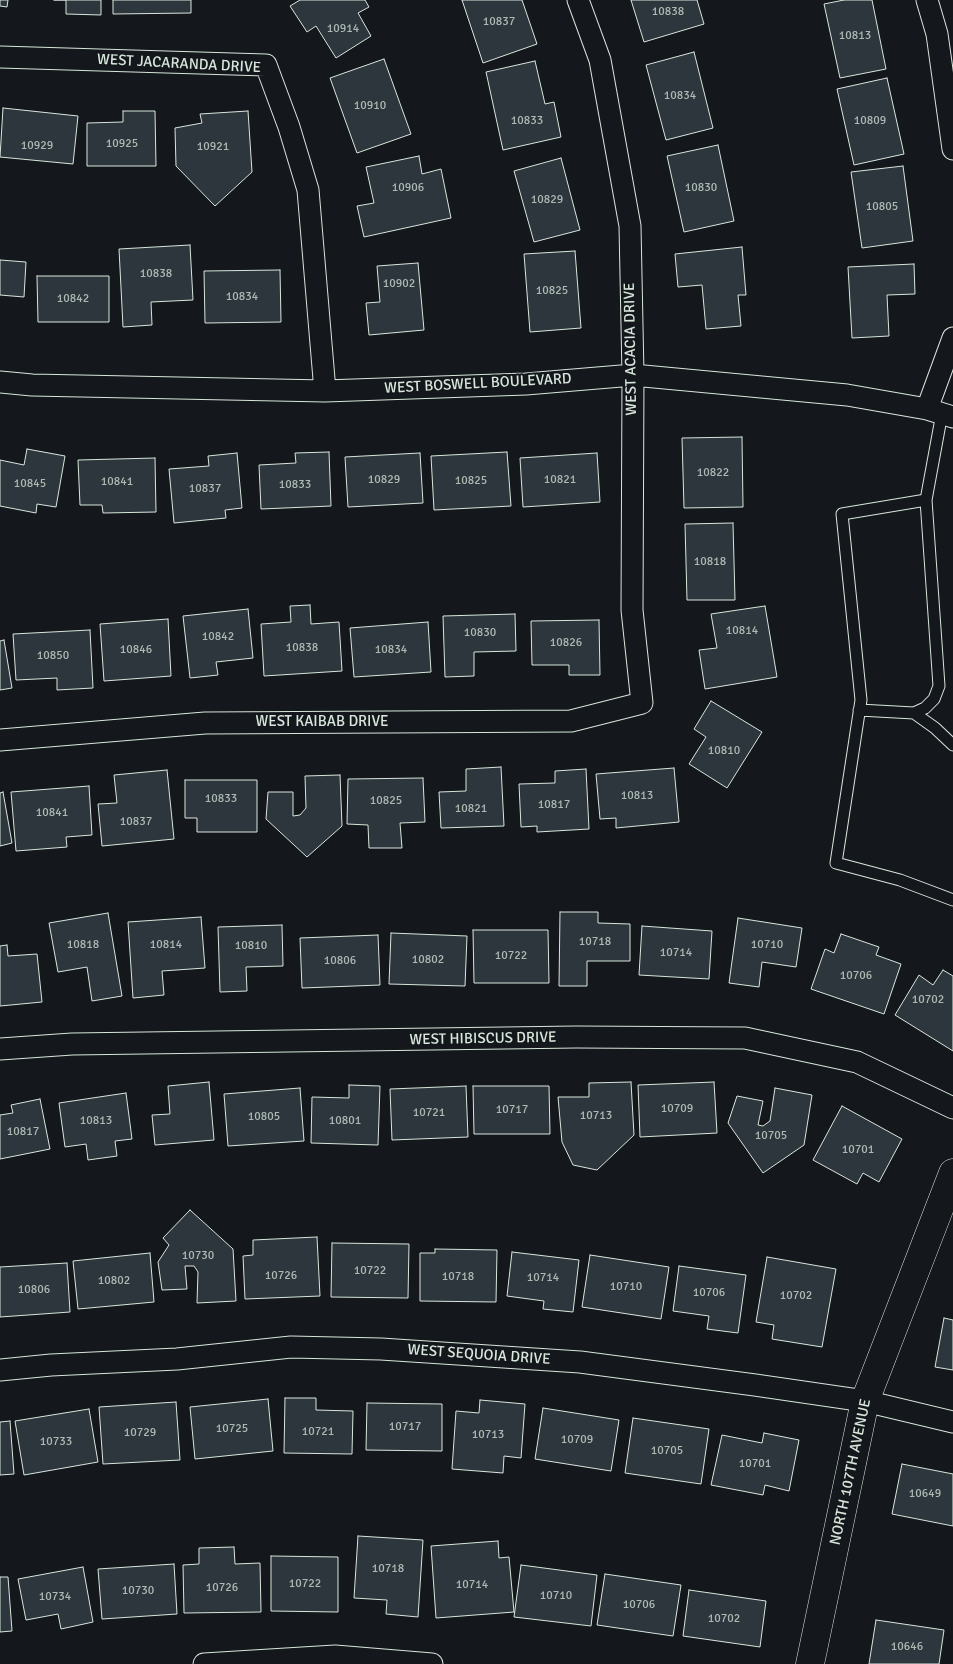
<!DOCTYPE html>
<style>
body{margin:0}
canvas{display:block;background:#14181c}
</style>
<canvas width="953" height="1664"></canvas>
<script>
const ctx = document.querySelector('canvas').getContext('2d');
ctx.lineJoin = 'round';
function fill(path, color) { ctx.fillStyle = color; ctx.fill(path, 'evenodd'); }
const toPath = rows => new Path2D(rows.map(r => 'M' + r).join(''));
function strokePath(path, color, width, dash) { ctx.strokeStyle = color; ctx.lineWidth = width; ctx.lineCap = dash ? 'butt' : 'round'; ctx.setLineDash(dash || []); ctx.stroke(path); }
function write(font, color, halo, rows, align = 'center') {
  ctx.font = font + ' Signika,sans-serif'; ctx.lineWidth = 4; ctx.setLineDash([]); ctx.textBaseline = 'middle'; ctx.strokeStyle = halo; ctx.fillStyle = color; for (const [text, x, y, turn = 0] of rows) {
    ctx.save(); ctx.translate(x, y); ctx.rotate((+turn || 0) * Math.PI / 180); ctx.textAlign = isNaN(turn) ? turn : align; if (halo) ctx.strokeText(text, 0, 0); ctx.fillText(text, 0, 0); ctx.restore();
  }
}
const building = toPath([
 [0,0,8,0,7,7,0,6,0,0],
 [54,0,101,0,101,15,66,14,66,0,54,0],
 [113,0,191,0,191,13,113,14,113,0],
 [300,0,365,0,369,7,358,13,371,36,336,58,316,26,307,32,290,6,300,0],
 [462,0,522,0,537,44,483,63,462,0],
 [631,0,697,0,704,24,644,42,631,0],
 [844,0,872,0,886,69,840,78,824,4,844,0],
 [694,52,713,128,666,140,646,65,694,52],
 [384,59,411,134,357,153,330,78,384,59],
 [535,61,545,104,554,102,561,137,503,150,486,72,535,61],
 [887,78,904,154,854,165,837,89,887,78],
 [3,108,78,116,73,164,0,157,3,108],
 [123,111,155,111,156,166,87,166,87,123,123,122,123,111],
 [248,111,252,172,215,206,176,166,175,128,202,123,200,114,248,111],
 [718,145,734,221,684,232,667,156,718,145],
 [419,156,422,174,441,169,451,218,364,237,357,206,374,203,366,167,419,156],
 [561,158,580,230,534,242,514,171,561,158],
 [903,166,913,241,862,248,851,172,903,166],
 [190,245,193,300,151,302,152,325,123,327,119,249,190,245],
 [742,247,746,295,738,295,741,326,706,329,702,285,678,287,675,254,742,247],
 [575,251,581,328,530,332,524,254,575,251],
 [0,260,26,262,24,297,0,295,0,260],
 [418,263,424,330,369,335,366,303,380,302,377,266,418,263],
 [914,264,915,294,887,295,889,336,852,338,848,267,914,264],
 [280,270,281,322,205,323,204,271,280,270],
 [37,276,109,276,109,322,38,322,37,276],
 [742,437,743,507,684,508,682,438,742,437],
 [27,449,65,456,56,507,37,504,36,513,0,506,0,460,24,465,27,449],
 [329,452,331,506,261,509,259,465,296,463,295,453,329,452],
 [507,452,511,506,434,510,431,456,507,452],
 [237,453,242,508,225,510,226,518,174,523,169,469,209,466,208,456,237,453],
 [420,453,423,503,348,507,345,457,420,453],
 [597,453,600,502,523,507,520,458,597,453],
 [155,458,156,512,103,513,102,505,80,505,78,460,155,458],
 [733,523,735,600,687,600,685,524,733,523],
 [310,605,311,624,339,622,342,671,264,676,261,624,291,622,290,606,310,605],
 [765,606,777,677,705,689,699,650,717,648,711,614,765,606],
 [248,609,253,658,216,662,218,675,190,678,183,616,248,609],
 [515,614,516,651,474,652,474,676,445,677,443,616,515,614],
 [168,619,171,676,104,681,100,624,168,619],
 [599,620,600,675,569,675,569,665,532,665,531,621,599,620],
 [428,622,431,672,354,677,350,628,428,622],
 [90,630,93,688,57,690,57,678,16,680,13,634,90,630],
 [4,640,12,688,0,690,0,641,4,640],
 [711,701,762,732,727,788,689,764,706,737,694,729,711,701],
 [501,767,504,826,441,828,439,792,466,791,466,769,501,767],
 [674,768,679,822,616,828,616,818,600,819,596,774,674,768],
 [586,769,589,829,537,832,537,826,521,827,519,784,555,783,555,771,586,769],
 [167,770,174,839,102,846,98,804,117,803,114,775,167,770],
 [340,775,342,826,307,857,266,819,268,792,293,792,293,816,300,815,306,808,305,776,340,775],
 [423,778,425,822,400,823,402,848,369,848,368,825,347,824,348,779,423,778],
 [185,780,257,780,257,832,197,832,197,818,185,818,185,780],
 [89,786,92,835,66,837,67,847,16,851,11,792,89,786],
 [3,792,12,843,0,846,0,793,3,792],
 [560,912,598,912,598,923,630,924,630,961,587,961,587,986,559,986,560,912],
 [108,913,122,996,92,1001,87,967,58,972,49,923,108,913],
 [201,917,205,968,162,971,164,995,133,998,128,922,201,917],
 [738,918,802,928,796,967,762,962,759,987,729,983,738,918],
 [282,925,283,966,246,967,247,991,220,992,218,927,282,925],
 [642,926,712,931,709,979,639,975,642,926],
 [473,930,548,930,549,983,474,983,473,930],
 [391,933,467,936,465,986,389,984,391,933],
 [841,934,879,947,876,955,901,964,884,1014,811,989,825,949,834,953,841,934],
 [378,935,380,985,302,988,300,938,378,935],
 [7,945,8,956,37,954,42,1002,0,1006,0,946,7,945],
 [943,970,953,976,953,1051,895,1015,919,975,933,985,943,970],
 [209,1082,214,1140,155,1145,152,1115,170,1114,168,1086,209,1082],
 [631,1082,634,1135,597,1170,573,1165,562,1142,558,1097,589,1097,589,1083,631,1082],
 [714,1082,717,1133,640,1137,638,1085,714,1082],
 [349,1085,380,1086,378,1145,311,1143,312,1097,349,1098,349,1085],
 [466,1086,468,1137,392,1140,390,1089,466,1086],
 [473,1086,549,1086,550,1134,474,1134,473,1086],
 [300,1088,304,1141,228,1146,224,1094,300,1088],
 [775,1088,812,1095,804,1145,763,1173,728,1123,737,1096,763,1101,758,1125,763,1126,770,1121,775,1088],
 [126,1093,132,1139,115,1141,117,1156,88,1160,86,1144,65,1147,59,1103,126,1093],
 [40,1099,50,1149,0,1159,0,1115,13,1113,11,1105,40,1099],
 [842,1106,902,1139,879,1182,863,1173,857,1184,813,1160,842,1106],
 [190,1210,233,1249,236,1301,197,1303,198,1272,194,1266,185,1266,187,1289,162,1290,158,1262,169,1245,163,1238,190,1210],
 [317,1237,320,1296,245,1299,243,1256,253,1255,253,1240,317,1237],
 [332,1243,409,1244,408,1298,331,1297,332,1243],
 [435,1249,497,1250,496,1302,420,1301,420,1253,435,1253,435,1249],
 [512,1252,579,1260,573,1312,543,1309,544,1301,507,1296,512,1252],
 [150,1253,154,1302,78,1309,73,1261,150,1253],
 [590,1255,669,1267,661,1319,582,1307,590,1255],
 [767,1257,836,1269,822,1347,772,1339,774,1325,756,1322,767,1257],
 [67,1263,70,1312,0,1317,0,1267,67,1263],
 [679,1266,746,1275,738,1333,707,1329,709,1316,673,1311,679,1266],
 [944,1318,953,1320,953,1370,935,1367,944,1318],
 [285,1398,316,1398,316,1410,353,1411,352,1454,284,1453,285,1398],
 [268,1399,273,1451,195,1459,190,1407,268,1399],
 [480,1400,525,1404,521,1458,504,1456,503,1473,452,1469,456,1411,479,1413,480,1400],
 [176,1402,180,1460,103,1464,99,1407,176,1402],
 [367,1403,442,1404,442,1451,366,1450,367,1403],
 [543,1408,619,1420,611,1471,535,1459,543,1408],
 [89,1409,98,1462,24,1475,15,1421,89,1409],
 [633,1418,709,1429,701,1484,625,1473,633,1418],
 [10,1421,14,1474,0,1475,0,1422,10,1421],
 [764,1433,799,1440,789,1491,765,1485,763,1495,711,1485,722,1435,762,1443,764,1433],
 [902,1464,953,1474,953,1526,892,1514,902,1464],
 [358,1536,423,1540,418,1617,386,1614,387,1600,354,1598,358,1536],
 [498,1541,499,1558,509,1557,514,1612,436,1618,431,1546,498,1541],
 [234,1547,235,1564,260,1563,261,1612,184,1613,183,1565,199,1564,199,1548,234,1547],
 [271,1556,338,1557,338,1612,271,1611,271,1556],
 [174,1564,177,1614,102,1619,98,1569,174,1564],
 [521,1565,597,1575,591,1626,514,1617,521,1565],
 [83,1567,93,1622,61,1629,58,1614,26,1620,18,1579,83,1567],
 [605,1574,681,1585,673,1636,597,1625,605,1574],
 [0,1577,8,1577,12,1631,0,1632,0,1577],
 [689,1590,766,1601,760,1647,683,1636,689,1590],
 [876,1620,944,1630,939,1664,869,1664,876,1620]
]);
fill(building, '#2c363c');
strokePath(building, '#d8e6dc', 1);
const service = toPath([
 [926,500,842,514,861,700,836,863,900,880,953,900],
 [859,710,914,713,935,728,953,745],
 [914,713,925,708,934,699,939,686,926,500,942,413]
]);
const minor = toPath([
 [927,0,937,34,953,149],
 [0,57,266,65,289,127,308,190,325,391],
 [0,382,32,385,325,391,526,384,633,375,847,395,927,409,953,417],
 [927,409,953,338],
 [0,740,205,723,571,721,642,703,632,610,633,375,630,226,600,60,578,0],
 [0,1049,72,1044,576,1037,745,1038,857,1062,953,1108],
 [0,1370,51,1365,177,1359,291,1347,381,1349,580,1362,755,1385,865,1401,953,1422],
 [204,1664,335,1656,432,1664]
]);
const tertiary = toPath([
 [810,1664,865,1401,953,1173]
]);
strokePath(service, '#d8e6dc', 13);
strokePath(minor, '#d8e6dc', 23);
strokePath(tertiary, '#d8e6dc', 29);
strokePath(service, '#14181c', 11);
strokePath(minor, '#14181c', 21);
strokePath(tertiary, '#14181c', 28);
write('12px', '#adbab4', null, [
 ["10838",668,12],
 ["10837",499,22],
 ["10914",343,29],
 ["10813",855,36],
 ["10834",680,96],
 ["10910",370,106],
 ["10833",527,121],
 ["10809",870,121],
 ["10925",122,144],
 ["10929",37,146],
 ["10921",213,147],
 ["10906",408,188],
 ["10830",701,188],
 ["10829",547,200],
 ["10805",882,207],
 ["10838",156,274],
 ["10902",399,284],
 ["10825",552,291],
 ["10834",242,297],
 ["10842",73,299],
 ["10822",713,473],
 ["10829",384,480],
 ["10821",560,480],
 ["10825",471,481],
 ["10841",117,482],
 ["10845",30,484],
 ["10833",295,485],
 ["10837",205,489],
 ["10818",710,562],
 ["10814",742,631],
 ["10830",480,633],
 ["10842",218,637],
 ["10826",566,643],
 ["10838",302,648],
 ["10846",136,650],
 ["10834",391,650],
 ["10850",53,656],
 ["10810",724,751],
 ["10813",637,796],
 ["10833",221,799],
 ["10825",386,801],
 ["10817",554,805],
 ["10821",471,809],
 ["10841",52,813],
 ["10837",136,822],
 ["10718",595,942],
 ["10818",83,945],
 ["10814",166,945],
 ["10710",767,945],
 ["10810",251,946],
 ["10714",676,953],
 ["10722",511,956],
 ["10802",428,960],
 ["10806",340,961],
 ["10706",856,976],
 ["10702",928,1000],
 ["10709",677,1109],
 ["10717",512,1110],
 ["10721",429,1113],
 ["10713",596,1116],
 ["10805",264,1117],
 ["10813",96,1121],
 ["10801",345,1121],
 ["10817",23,1132],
 ["10705",771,1136],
 ["10701",858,1150],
 ["10730",198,1256],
 ["10722",370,1271],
 ["10726",281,1276],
 ["10718",458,1277],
 ["10714",543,1278],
 ["10802",114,1281],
 ["10710",626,1287],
 ["10806",34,1290],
 ["10706",709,1293],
 ["10702",796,1296],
 ["10717",405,1427],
 ["10725",232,1429],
 ["10721",318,1432],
 ["10729",140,1433],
 ["10713",488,1435],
 ["10709",577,1440],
 ["10733",56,1442],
 ["10705",667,1451],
 ["10701",755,1464],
 ["10649",925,1494],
 ["10718",388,1569],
 ["10722",305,1584],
 ["10714",472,1585],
 ["10726",222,1588],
 ["10730",138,1591],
 ["10710",556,1596],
 ["10734",55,1597],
 ["10706",639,1605],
 ["10702",724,1619],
 ["10646",907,1647]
]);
write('15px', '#d8e6dc', '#14181c', [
 ["WEST JACARANDA DRIVE",179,64,3],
 ["WEST ACACIA DRIVE",631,349,-91],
 ["WEST BOSWELL BOULEVARD",478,384,-3],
 ["WEST KAIBAB DRIVE",322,722],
 ["WEST HIBISCUS DRIVE",483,1039,-1],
 ["WEST SEQUOIA DRIVE",479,1355,4],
 ["NORTH 107TH AVENUE",851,1472,-78]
]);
</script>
